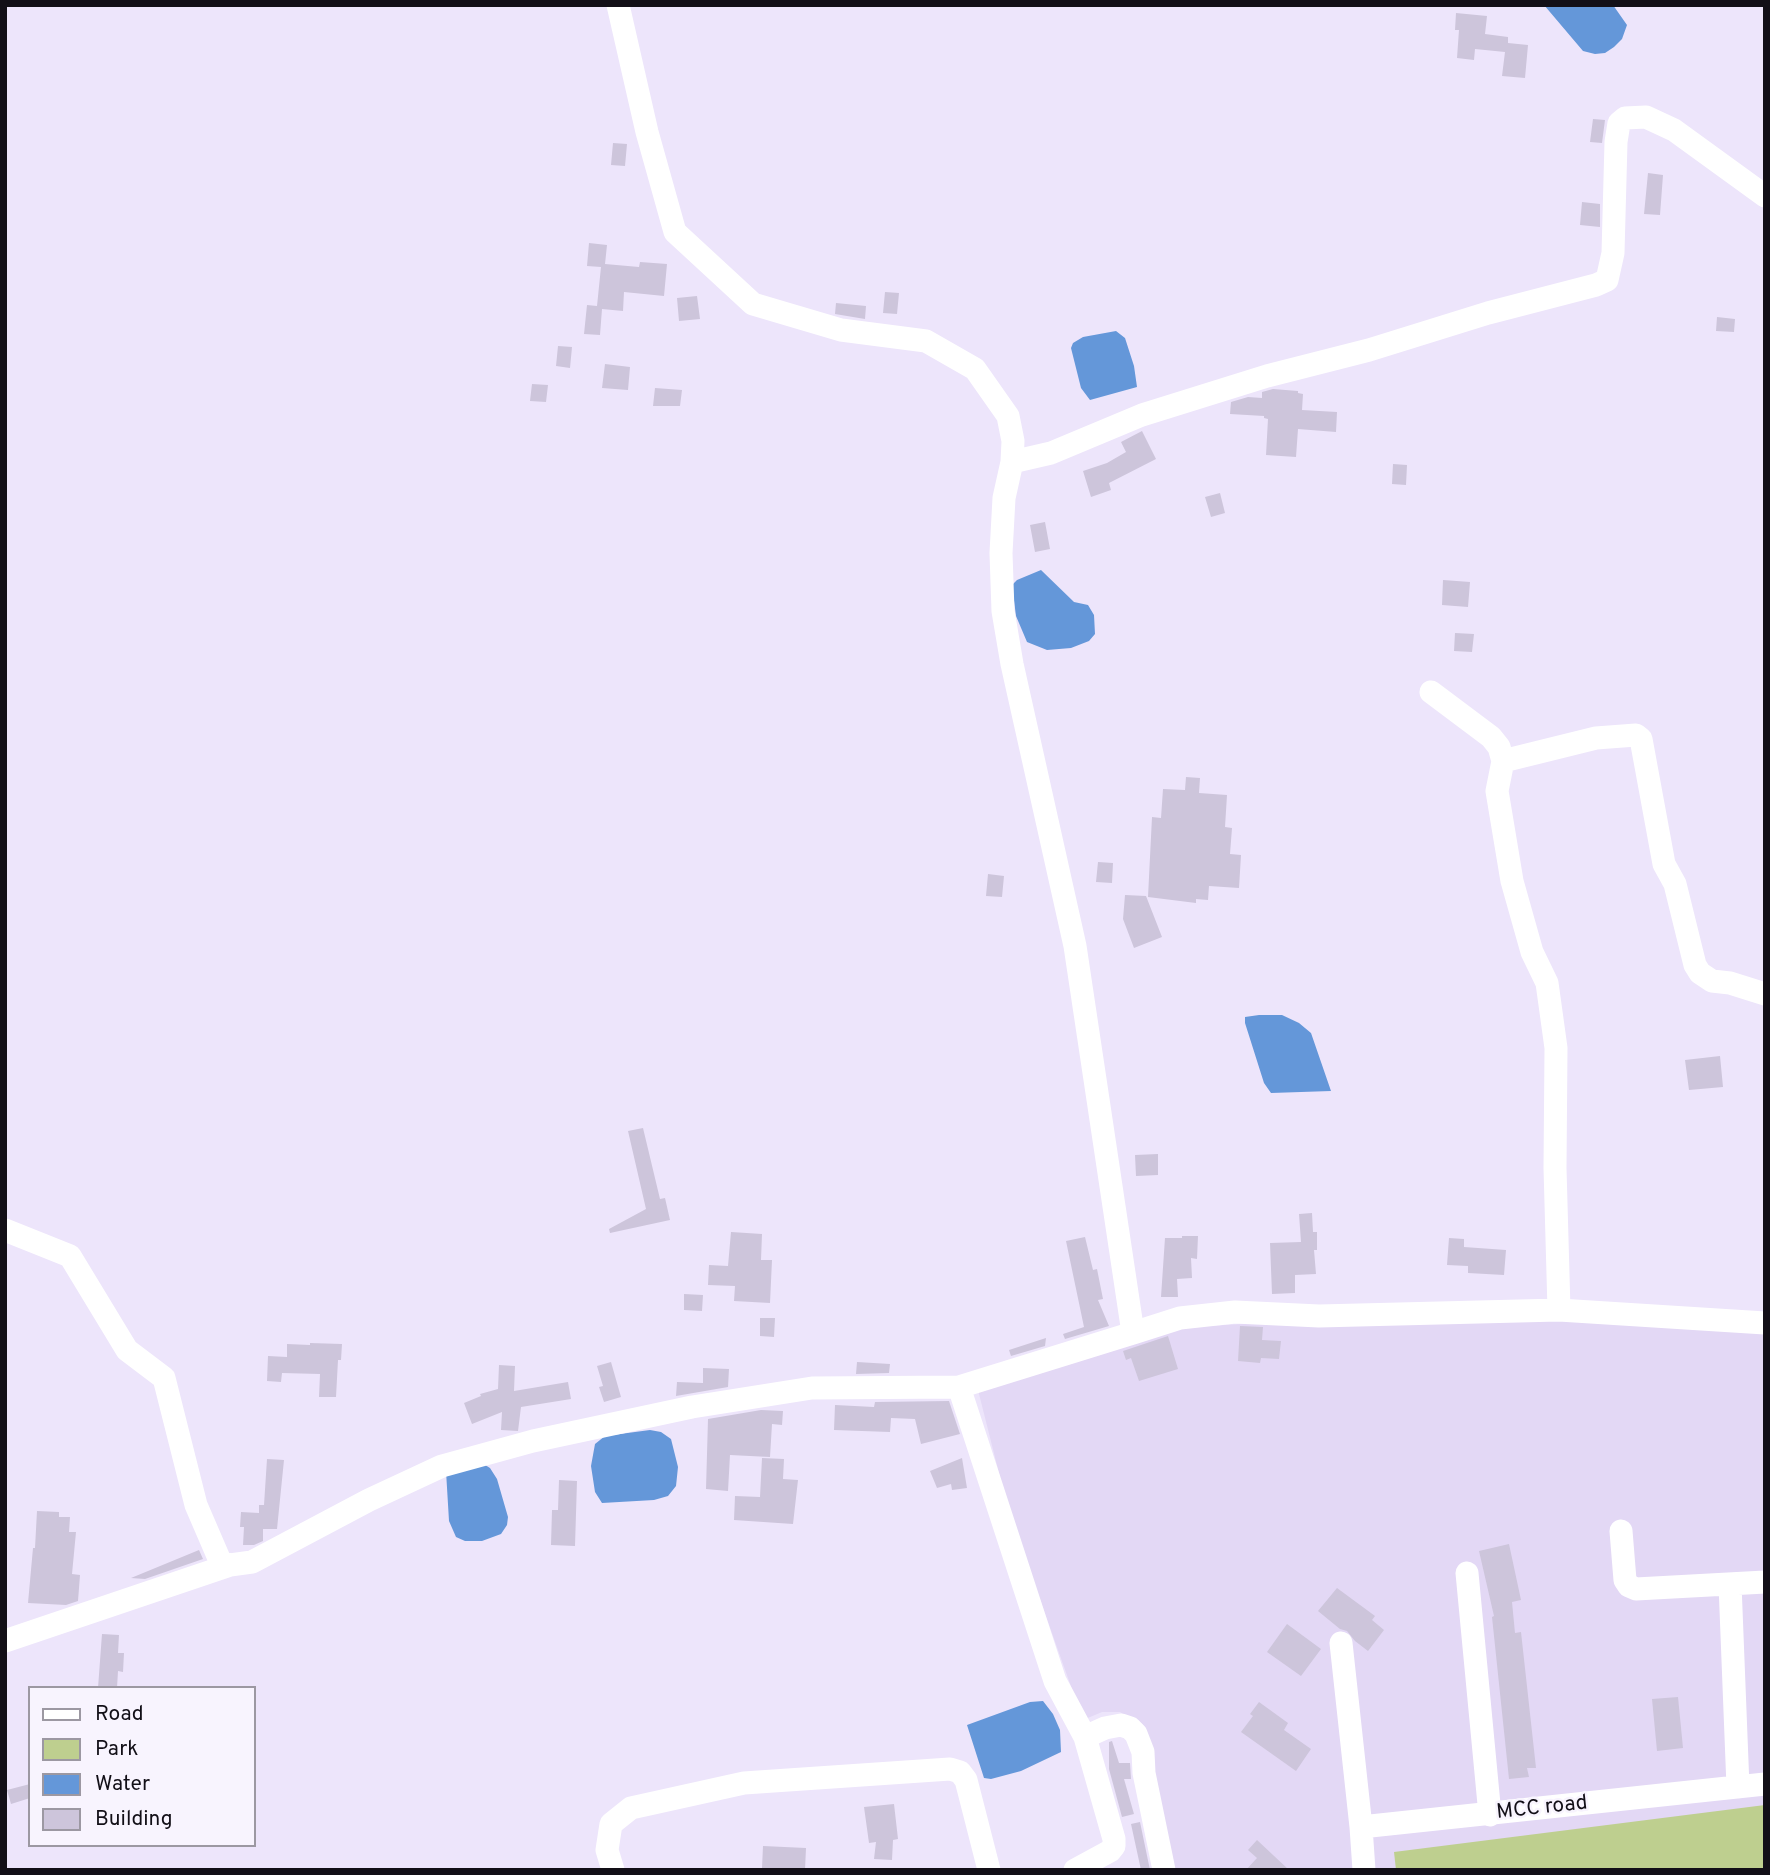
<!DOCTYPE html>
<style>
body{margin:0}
#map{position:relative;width:1770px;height:1875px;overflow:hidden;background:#ede5fb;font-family:Overpass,sans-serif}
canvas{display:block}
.frame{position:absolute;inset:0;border:7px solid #120f17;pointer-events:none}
.legend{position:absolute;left:28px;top:1686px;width:228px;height:161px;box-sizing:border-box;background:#f8f4fe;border:2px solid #9c98a2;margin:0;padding:9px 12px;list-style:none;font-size:21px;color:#120f17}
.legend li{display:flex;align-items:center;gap:14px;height:35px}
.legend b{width:35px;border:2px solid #9c98a2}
</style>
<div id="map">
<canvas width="1770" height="1875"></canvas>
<div class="frame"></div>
<ul class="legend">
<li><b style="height:9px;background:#fff"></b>Road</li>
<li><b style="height:19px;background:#becf8f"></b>Park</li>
<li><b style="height:19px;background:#6497d9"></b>Water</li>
<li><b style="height:19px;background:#cdc5db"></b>Building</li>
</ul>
</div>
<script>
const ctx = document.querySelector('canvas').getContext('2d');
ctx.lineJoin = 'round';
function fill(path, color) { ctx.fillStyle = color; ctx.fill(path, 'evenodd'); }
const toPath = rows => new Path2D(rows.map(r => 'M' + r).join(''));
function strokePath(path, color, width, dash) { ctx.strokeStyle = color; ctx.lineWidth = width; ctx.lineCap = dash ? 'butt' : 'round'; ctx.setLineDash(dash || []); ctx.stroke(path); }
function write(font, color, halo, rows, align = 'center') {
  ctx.font = font + ' Overpass,sans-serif'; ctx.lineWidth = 5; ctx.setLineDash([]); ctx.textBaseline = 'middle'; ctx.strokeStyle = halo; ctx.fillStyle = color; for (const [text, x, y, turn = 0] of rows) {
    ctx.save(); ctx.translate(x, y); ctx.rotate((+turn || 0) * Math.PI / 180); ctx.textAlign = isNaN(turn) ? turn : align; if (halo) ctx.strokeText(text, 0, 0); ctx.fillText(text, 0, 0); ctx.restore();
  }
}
fill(toPath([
 [1520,1316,1765,1330,1765,1870,1170,1870,1133,1720,1120,1712,1102,1712,1083,1720,1009,1513,977,1386,1172,1328,1330,1319]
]), '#e3d8f5');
fill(toPath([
 [1765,1805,1765,1870,1396,1870,1394,1852]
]), '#becf8f');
fill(toPath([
 [1544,5,1613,5,1627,25,1622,39,1614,47,1605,53,1595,54,1583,51],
 [1116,331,1125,338,1134,366,1137,387,1090,400,1081,388,1071,348,1073,343,1083,337],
 [1041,570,1074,602,1088,605,1094,615,1095,634,1089,641,1071,648,1047,650,1027,642,1016,616,1012,585,1017,580],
 [1259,1015,1282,1015,1299,1023,1311,1033,1331,1091,1271,1093,1264,1083,1245,1023,1245,1017],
 [650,1430,661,1432,671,1439,678,1467,676,1486,668,1496,654,1500,602,1503,595,1492,591,1466,595,1444,605,1436],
 [482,1463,490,1468,497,1479,508,1517,507,1525,501,1534,482,1541,465,1541,456,1537,449,1521,446,1471],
 [1043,1701,1053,1714,1060,1730,1061,1752,1021,1771,991,1779,984,1778,967,1725,1030,1702]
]), '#6497d9');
fill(toPath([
 [1456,13,1487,16,1485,34,1508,37,1508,43,1528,45,1525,78,1502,76,1505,52,1475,49,1474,60,1457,58,1459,30,1455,30],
 [1593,119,1605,120,1602,143,1590,142],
 [613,143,627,144,625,166,611,165],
 [1648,173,1663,175,1660,215,1644,214],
 [1582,202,1600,204,1600,227,1580,225],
 [589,243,607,245,605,264,639,267,640,262,667,264,664,296,624,292,623,311,602,309,600,335,584,334,587,305,597,306,601,267,587,266],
 [885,292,899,293,897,314,883,313],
 [697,296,700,319,679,321,677,298],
 [836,303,866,306,865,319,835,314],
 [1717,317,1735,319,1734,332,1716,331],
 [558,346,572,347,570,368,556,366],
 [605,364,630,367,628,390,602,388],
 [532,384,548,385,546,402,530,401],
 [655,388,682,390,680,406,653,406],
 [1273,389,1298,391,1298,393,1303,394,1302,410,1337,412,1336,432,1298,429,1296,457,1266,455,1268,419,1264,418,1264,416,1230,414,1231,402,1248,397,1262,398,1262,392],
 [1142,431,1156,459,1109,483,1111,490,1091,497,1083,471,1107,463,1126,452,1121,442],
 [1393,464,1407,465,1406,485,1392,484],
 [1220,493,1225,513,1211,517,1205,497],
 [1045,522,1050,549,1035,552,1030,525],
 [1443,580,1470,582,1468,607,1442,605],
 [1455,633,1474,634,1472,652,1454,651],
 [1186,777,1200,778,1199,793,1227,795,1225,827,1232,828,1230,854,1241,855,1239,888,1209,886,1208,900,1196,899,1196,903,1148,897,1152,817,1161,818,1163,789,1185,790],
 [1098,862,1113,863,1112,883,1096,882],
 [988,874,1004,876,1002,897,986,896],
 [1125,895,1146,896,1162,937,1134,948,1123,919],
 [1720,1056,1723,1087,1689,1090,1685,1060],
 [643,1128,660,1199,665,1198,670,1220,610,1233,609,1229,646,1209,628,1131],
 [1158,1154,1158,1175,1136,1176,1135,1155],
 [1312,1213,1313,1232,1317,1232,1317,1250,1314,1250,1316,1274,1295,1275,1295,1293,1272,1294,1270,1243,1301,1242,1299,1214],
 [731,1232,762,1234,761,1260,772,1260,770,1303,734,1301,735,1286,708,1285,709,1265,728,1266],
 [1182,1236,1198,1236,1197,1259,1191,1258,1192,1278,1177,1279,1178,1297,1161,1297,1165,1238,1182,1238],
 [1085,1237,1093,1270,1097,1269,1103,1299,1098,1300,1109,1326,1065,1339,1063,1334,1084,1327,1066,1241],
 [1449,1238,1464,1239,1464,1247,1506,1250,1504,1275,1468,1273,1468,1266,1447,1265],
 [684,1294,703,1295,702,1311,684,1310],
 [760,1318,775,1318,774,1337,760,1336],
 [1240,1326,1263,1327,1262,1340,1281,1341,1279,1359,1261,1358,1260,1363,1238,1361],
 [1168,1336,1178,1369,1139,1381,1131,1358,1126,1360,1123,1351],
 [1046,1338,1045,1346,1011,1356,1009,1350],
 [310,1343,342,1344,341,1360,338,1360,336,1397,319,1397,320,1374,282,1373,281,1382,267,1381,268,1356,287,1357,287,1344,310,1345],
 [611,1362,621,1397,604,1402,599,1387,603,1386,597,1366],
 [857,1362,890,1364,889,1373,856,1374],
 [499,1365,515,1366,514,1391,568,1382,571,1399,521,1407,518,1431,501,1430,502,1412,472,1424,464,1403,481,1396,480,1394,498,1389],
 [703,1368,729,1369,728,1387,676,1396,677,1382,703,1383],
 [949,1401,960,1434,921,1444,915,1419,891,1418,890,1432,834,1430,835,1405,874,1407,875,1402],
 [761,1410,783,1411,782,1425,772,1424,770,1457,730,1455,728,1491,706,1489,708,1419],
 [762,1458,784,1459,783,1479,798,1480,793,1524,734,1520,735,1496,760,1497],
 [962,1458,967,1488,952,1490,951,1484,937,1488,930,1471],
 [267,1459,284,1460,277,1529,263,1529,263,1541,254,1545,243,1545,244,1527,240,1527,241,1512,259,1513,259,1505,264,1505],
 [559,1480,577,1481,575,1546,551,1545,552,1510,558,1510],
 [37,1511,59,1512,59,1517,70,1517,69,1532,76,1532,72,1574,80,1575,78,1601,66,1605,28,1603,33,1548,35,1548],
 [1509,1544,1521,1600,1512,1602,1515,1633,1521,1632,1536,1768,1527,1768,1529,1777,1509,1779,1492,1617,1494,1616,1479,1551],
 [199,1550,203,1559,145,1579,131,1578],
 [1337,1588,1375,1616,1372,1620,1384,1630,1368,1651,1355,1641,1347,1631,1340,1629,1318,1611],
 [1287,1624,1321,1649,1301,1676,1267,1652],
 [102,1634,119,1635,118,1653,124,1653,123,1672,118,1671,117,1688,98,1688],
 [1678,1697,1683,1748,1657,1751,1652,1699],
 [1259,1702,1288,1723,1284,1730,1311,1749,1296,1771,1241,1732,1253,1716,1250,1714],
 [1112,1741,1119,1763,1130,1763,1131,1779,1124,1779,1134,1814,1122,1817,1109,1769,1109,1742],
 [30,1784,30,1798,11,1804,7,1790],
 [894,1804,898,1839,893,1840,892,1860,874,1859,876,1842,869,1843,864,1807],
 [1140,1822,1150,1870,1141,1870,1131,1824],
 [1257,1840,1289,1870,1246,1870,1257,1858,1248,1850],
 [763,1846,806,1848,805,1870,762,1868]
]), '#cdc5db');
strokePath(toPath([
 [618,5,647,132,675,232,753,304,841,330,926,341,975,369,1008,416,1013,441,1012,462,1004,498,1001,553,1003,611,1012,664,1075,946,1133,1333,1180,1318,1235,1312,1319,1316,1559,1310,1765,1323],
 [1012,462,1051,453,1142,415,1267,376,1369,350,1488,313,1596,285,1607,280,1613,253,1616,142,1619,123,1625,118,1646,117,1674,130,1765,196],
 [1431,692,1491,737,1499,747,1503,761,1497,791,1512,881,1532,952,1547,983,1556,1048,1555,1168,1559,1310],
 [1503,761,1596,738,1636,735,1641,739,1664,864,1675,884,1695,965,1700,973,1712,981,1730,983,1765,994],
 [5,1230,70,1256,127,1350,164,1378,196,1505,221,1563,230,1565,252,1562,369,1500,442,1466,533,1441,692,1407,812,1388,959,1387,1133,1333],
 [959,1387,1055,1681,1085,1737,1114,1839,1114,1846,1110,1851,1075,1870],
 [1621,1531,1625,1580,1629,1586,1636,1589,1765,1582],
 [1467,1573,1490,1815],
 [1730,1584,1738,1787],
 [5,1641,230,1565],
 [1341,1643,1361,1827],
 [1085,1737,1105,1728,1121,1725,1130,1728,1136,1734,1143,1752,1144,1773,1164,1870],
 [613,1870,607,1850,611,1824,631,1808,744,1783,950,1769,960,1772,966,1780,989,1870],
 [1364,1870,1361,1827,1765,1784]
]), '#fff', 23);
write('21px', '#120f17', '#f8f4fe', [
 ["MCC road",1542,1809,-6]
]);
</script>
